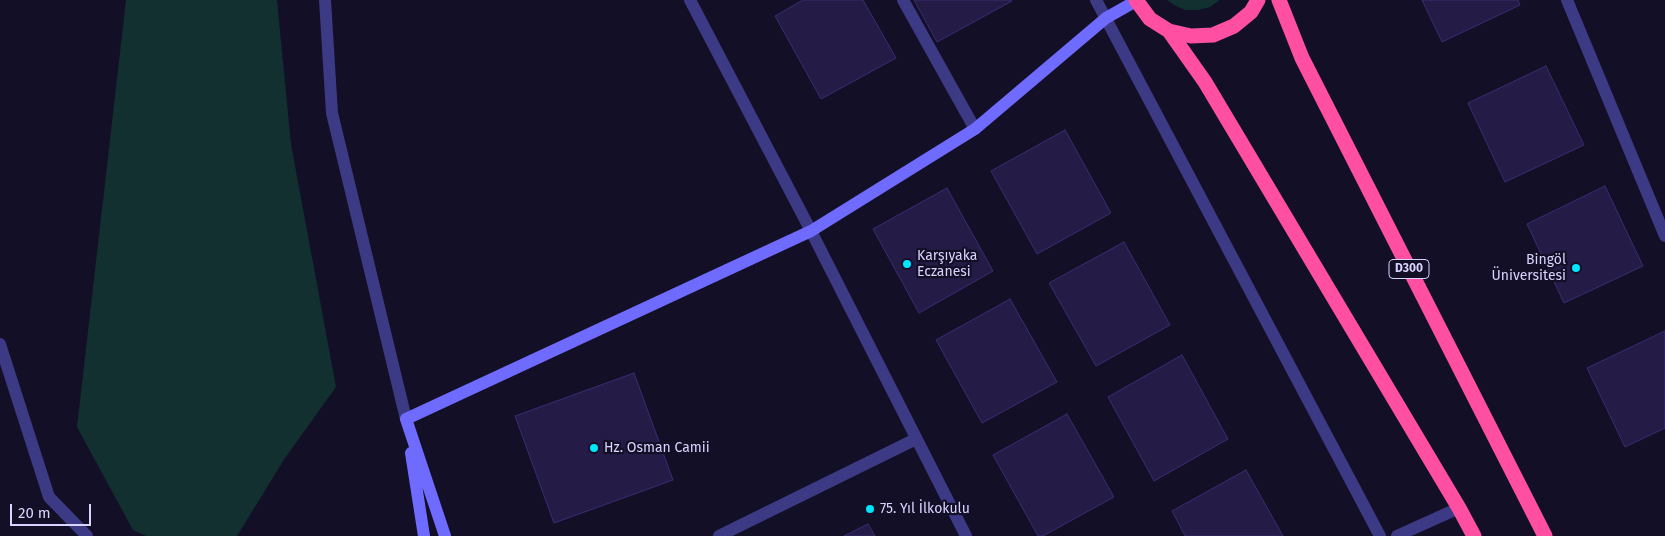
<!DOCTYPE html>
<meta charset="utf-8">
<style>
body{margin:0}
#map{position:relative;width:1665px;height:536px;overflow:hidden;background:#130f26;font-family:"Fira Sans",sans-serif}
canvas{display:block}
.scale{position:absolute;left:10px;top:504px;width:81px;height:22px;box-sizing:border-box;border:2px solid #d9d4ff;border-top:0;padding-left:6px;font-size:15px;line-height:18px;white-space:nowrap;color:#d9d4ff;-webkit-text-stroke:4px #130f26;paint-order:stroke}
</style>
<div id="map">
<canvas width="1665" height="536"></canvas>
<div class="scale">20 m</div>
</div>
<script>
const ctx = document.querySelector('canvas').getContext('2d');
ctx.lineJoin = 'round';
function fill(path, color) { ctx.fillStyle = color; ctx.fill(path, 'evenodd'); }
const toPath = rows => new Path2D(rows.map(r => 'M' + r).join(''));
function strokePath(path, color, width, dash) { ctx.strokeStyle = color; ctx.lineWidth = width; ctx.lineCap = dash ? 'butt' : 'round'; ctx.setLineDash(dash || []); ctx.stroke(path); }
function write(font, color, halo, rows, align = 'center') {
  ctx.font = font + ' "Fira Sans",sans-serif'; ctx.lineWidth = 4.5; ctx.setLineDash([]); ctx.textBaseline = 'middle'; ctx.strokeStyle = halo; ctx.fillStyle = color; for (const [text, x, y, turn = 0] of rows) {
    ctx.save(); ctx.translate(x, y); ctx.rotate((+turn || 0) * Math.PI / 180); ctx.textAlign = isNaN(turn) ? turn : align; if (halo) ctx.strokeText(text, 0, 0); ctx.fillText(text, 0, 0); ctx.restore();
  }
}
fill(toPath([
 [126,0,277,0,291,144,336,387,285,458,237,536,146,536,133,530,77,427],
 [1167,0,1220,0,1210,7,1198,10,1185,10,1174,5]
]), '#12302f');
const building = toPath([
 [803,0,863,0,896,58,821,99,775,16,803,0],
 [914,0,1011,0,1012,1,937,42,914,0],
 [1422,0,1518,0,1520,5,1442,42,1422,0],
 [1546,66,1584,145,1505,182,1468,103,1546,66],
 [1065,130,1111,213,1037,254,991,171,1065,130],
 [1605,186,1643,266,1564,303,1527,224,1605,186],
 [947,188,993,271,919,313,873,229,947,188],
 [1124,242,1170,325,1096,366,1049,283,1124,242],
 [1010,299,1057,382,982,423,936,340,1010,299],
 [1665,331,1665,428,1625,447,1587,368,1665,331],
 [1182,355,1228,439,1154,481,1108,397,1182,355],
 [634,373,673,480,554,523,515,416,634,373],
 [1067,414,1114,497,1043,536,1038,536,993,455,1067,414],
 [1246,470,1283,536,1185,536,1172,511,1246,470],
 [868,524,875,536,844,536,868,524]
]);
fill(building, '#241b47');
strokePath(building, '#3b2d73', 1);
strokePath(toPath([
 [325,0,332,113,406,419],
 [690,0,811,231,966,536],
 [903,0,975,129],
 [1096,0,1380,536],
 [1567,0,1665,236],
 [0,344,49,497,87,536],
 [719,536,916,439],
 [1397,536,1459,508]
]), '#3d3a85', 12);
strokePath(toPath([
 [406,419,811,231,975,129,1106,18,1136,1],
 [406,419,445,536],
 [411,453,424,536]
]), '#6f6bff', 12);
strokePath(toPath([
 [1136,0,1150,19,1169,31,1191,36,1213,35,1234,26,1251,12,1258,0],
 [1279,0,1302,58,1545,536],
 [1169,31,1205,82,1459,508,1474,536]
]), '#ff4fa3', 15);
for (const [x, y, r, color] of [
 [907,264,5,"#00e5ff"],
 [1576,268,5,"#00e5ff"],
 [594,448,5,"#00e5ff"],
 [870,509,5,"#00e5ff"]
]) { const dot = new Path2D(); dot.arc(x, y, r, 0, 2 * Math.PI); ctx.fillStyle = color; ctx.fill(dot); strokePath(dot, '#130f26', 2); }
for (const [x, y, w] of [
 [1409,269,40]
]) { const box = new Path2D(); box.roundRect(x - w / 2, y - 9.5, w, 19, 4); ctx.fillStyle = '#130f26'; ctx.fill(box); strokePath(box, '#d9d4ff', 1); }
write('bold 12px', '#d9d4ff', null, [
 ["D300",1409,269]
]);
write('14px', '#d9d4ff', '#130f26', [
 ["Karşıyaka",917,256],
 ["Eczanesi",917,272],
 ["Bingöl",1566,260,"right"],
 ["Üniversitesi",1566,276,"right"],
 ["Hz. Osman Camii",604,448],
 ["75. Yıl İlkokulu",880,509]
], 'left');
</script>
